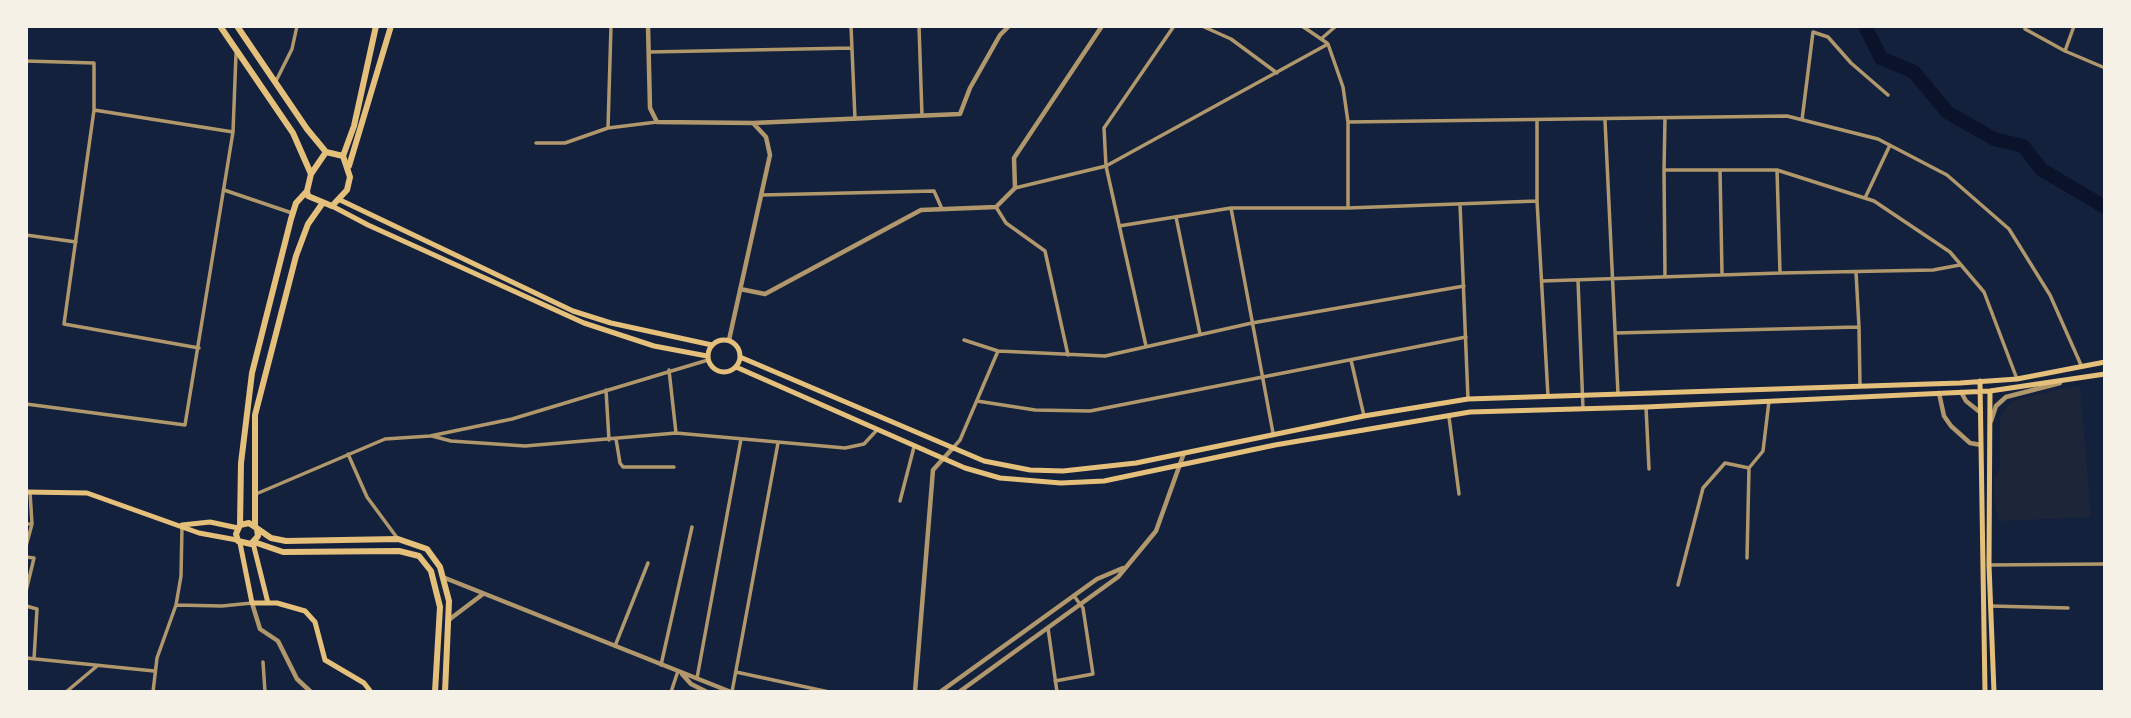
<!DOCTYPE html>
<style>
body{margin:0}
#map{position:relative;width:2131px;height:718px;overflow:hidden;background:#14213d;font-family:"Times New Roman",serif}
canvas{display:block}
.frame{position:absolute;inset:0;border:28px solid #f6f1e7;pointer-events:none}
</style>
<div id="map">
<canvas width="2131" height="718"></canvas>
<div class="frame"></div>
</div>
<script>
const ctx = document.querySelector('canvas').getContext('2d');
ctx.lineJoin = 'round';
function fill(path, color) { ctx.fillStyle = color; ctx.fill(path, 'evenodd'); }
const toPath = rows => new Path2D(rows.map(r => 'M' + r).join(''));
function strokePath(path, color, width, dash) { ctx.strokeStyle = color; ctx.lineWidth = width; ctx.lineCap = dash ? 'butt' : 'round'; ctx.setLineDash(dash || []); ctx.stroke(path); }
fill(toPath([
 [2080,385,2091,517,1999,521,1996,512,1994,479,2000,466,2000,420,2005,408,2014,401,2034,395]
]), '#1d2539');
strokePath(toPath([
 [1865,26,1881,58,1914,72,1947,112,1994,139,2023,146,2042,170,2105,207]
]), '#0b132b', 14);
strokePath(toPath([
 [611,26,608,128,657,122],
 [851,26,855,119],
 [919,26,922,116],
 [1202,26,1231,39,1277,73],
 [1302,26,1327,43],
 [2025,26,2025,29,2065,51,2105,68],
 [1321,39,1336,26],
 [2065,51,2074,26],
 [649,52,852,48],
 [26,61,94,63,94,110,233,132,236,54],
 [275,83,292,49,297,26],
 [94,110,64,324,199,348],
 [1605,120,1618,394],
 [1802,120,1813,32,1828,37,1851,63,1888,95],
 [1537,121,1537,201,1548,396],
 [1349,122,1787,116,1878,139,1947,175,2009,229,2050,295,2081,365],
 [536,143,565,143,608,128],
 [1664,170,1665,118],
 [1720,170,1722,274],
 [1777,170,1874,201,1950,252,1984,292,2017,379],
 [1015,188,1106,166,1328,44,1343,87,1348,122,1348,208,1231,208,1273,433],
 [224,190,292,213],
 [761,195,934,191,942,209],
 [1865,198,1890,145],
 [1460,204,1468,399],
 [996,207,1006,223,1045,251,1068,355],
 [1348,208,1537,201],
 [1176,217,1200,334],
 [1119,226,1231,208],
 [26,235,76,242],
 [1856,272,1859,327],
 [1780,273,1933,270,1960,265],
 [1578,280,1583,409],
 [1542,281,1780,273,1777,170,1664,170,1665,276],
 [1615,333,1859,327,1860,385],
 [964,340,998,351],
 [1146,346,1106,166,1104,128,1174,26],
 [1351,360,1364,416],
 [669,370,676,433],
 [606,390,609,440],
 [977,401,1035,410,1090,411,1466,337],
 [26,404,185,425,233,132],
 [1646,407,1649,469],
 [1449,417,1459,494],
 [432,436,451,441,525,446,676,433,845,448,864,444,876,431],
 [616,439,620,463,623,467,674,467],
 [952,449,960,440,998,351,1105,356,1252,323,1464,286],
 [348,454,367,497,398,539],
 [256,494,385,439,430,436,512,419,708,360],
 [900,501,914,447],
 [26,524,32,524,30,492],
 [26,546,32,524],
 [26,557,34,558,26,591],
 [1747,558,1749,468,1763,451,1769,401],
 [1989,565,2105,564],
 [1678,585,1703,488,1725,463,1749,468],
 [176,605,181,576,182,527],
 [26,606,37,609,34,659],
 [1991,606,2068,608],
 [1048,628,1057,692],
 [615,646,648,563],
 [26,658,154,671],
 [263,662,265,692],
 [661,665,692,527],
 [736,672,829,692],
 [697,678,741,439],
 [1055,681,1093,674,1083,608,1074,596],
 [66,692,97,666],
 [153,692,157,658,176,605,222,606,252,603],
 [671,692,678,671],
 [732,692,778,443]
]), '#b1986c', 3.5);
strokePath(toPath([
 [648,26,650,108,657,122,753,123,766,137,770,155,729,340],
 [753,123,960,114,970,88,1000,35,1009,26],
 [740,289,765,294,921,210,996,207,1015,188,1014,158,1102,26],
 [1961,392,1966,401,1981,413],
 [1939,393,1944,416,1951,426,1970,443,1981,445],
 [1991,421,1996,406,2006,397,2060,383],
 [445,578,731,692],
 [252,603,260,629,278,641,297,679,311,692],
 [450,619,483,594],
 [682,674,691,684,707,692],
 [915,692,933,470,952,449],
 [940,692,1097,579,1123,568],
 [959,692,1118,577,1156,531,1184,453]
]), '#b1986c', 4.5);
strokePath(toPath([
 [338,199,573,311,611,323,712,345],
 [332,206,368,225,584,323,654,346,707,356],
 '708 356a16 16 0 1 1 32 0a16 16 0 1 1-32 0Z',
 [740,357,984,461,1030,470,1063,471,1136,463,1364,416,1468,399,1960,383,2017,379,2105,362],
 [736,367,965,468,1000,478,1061,483,1104,481,1275,445,1470,412,1646,407,1990,391,2105,374],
 [1980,381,1985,692],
 [1990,391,1989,565,1994,692],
 [26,492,87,493,199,533,237,540],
 [182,525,210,522,238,528],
 [240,543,252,603,277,603,305,611,315,622,325,660,364,683,371,692],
 [253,543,268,603]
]), '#e5c07b', 5);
strokePath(toPath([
 [343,156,354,126,376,26],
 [349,166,391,26]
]), '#e5c07b', 6);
strokePath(toPath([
 [220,26,293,133,311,174],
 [237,26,307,129,326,152],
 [326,152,343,156,350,177,347,190,332,206,308,196,307,191,311,174,326,152],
 [322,204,308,224,296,256,255,415,255,527,271,538,286,541,398,539,427,549,440,567,449,601,445,692],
 [240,525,241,463,252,373,291,219,296,203,307,191],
 [255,527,249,523,240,525,236,534,238,541,251,544,258,536,257,529],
 [254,542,283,552,399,551,419,556,431,571,440,607,435,692]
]), '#e5c07b', 6);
</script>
